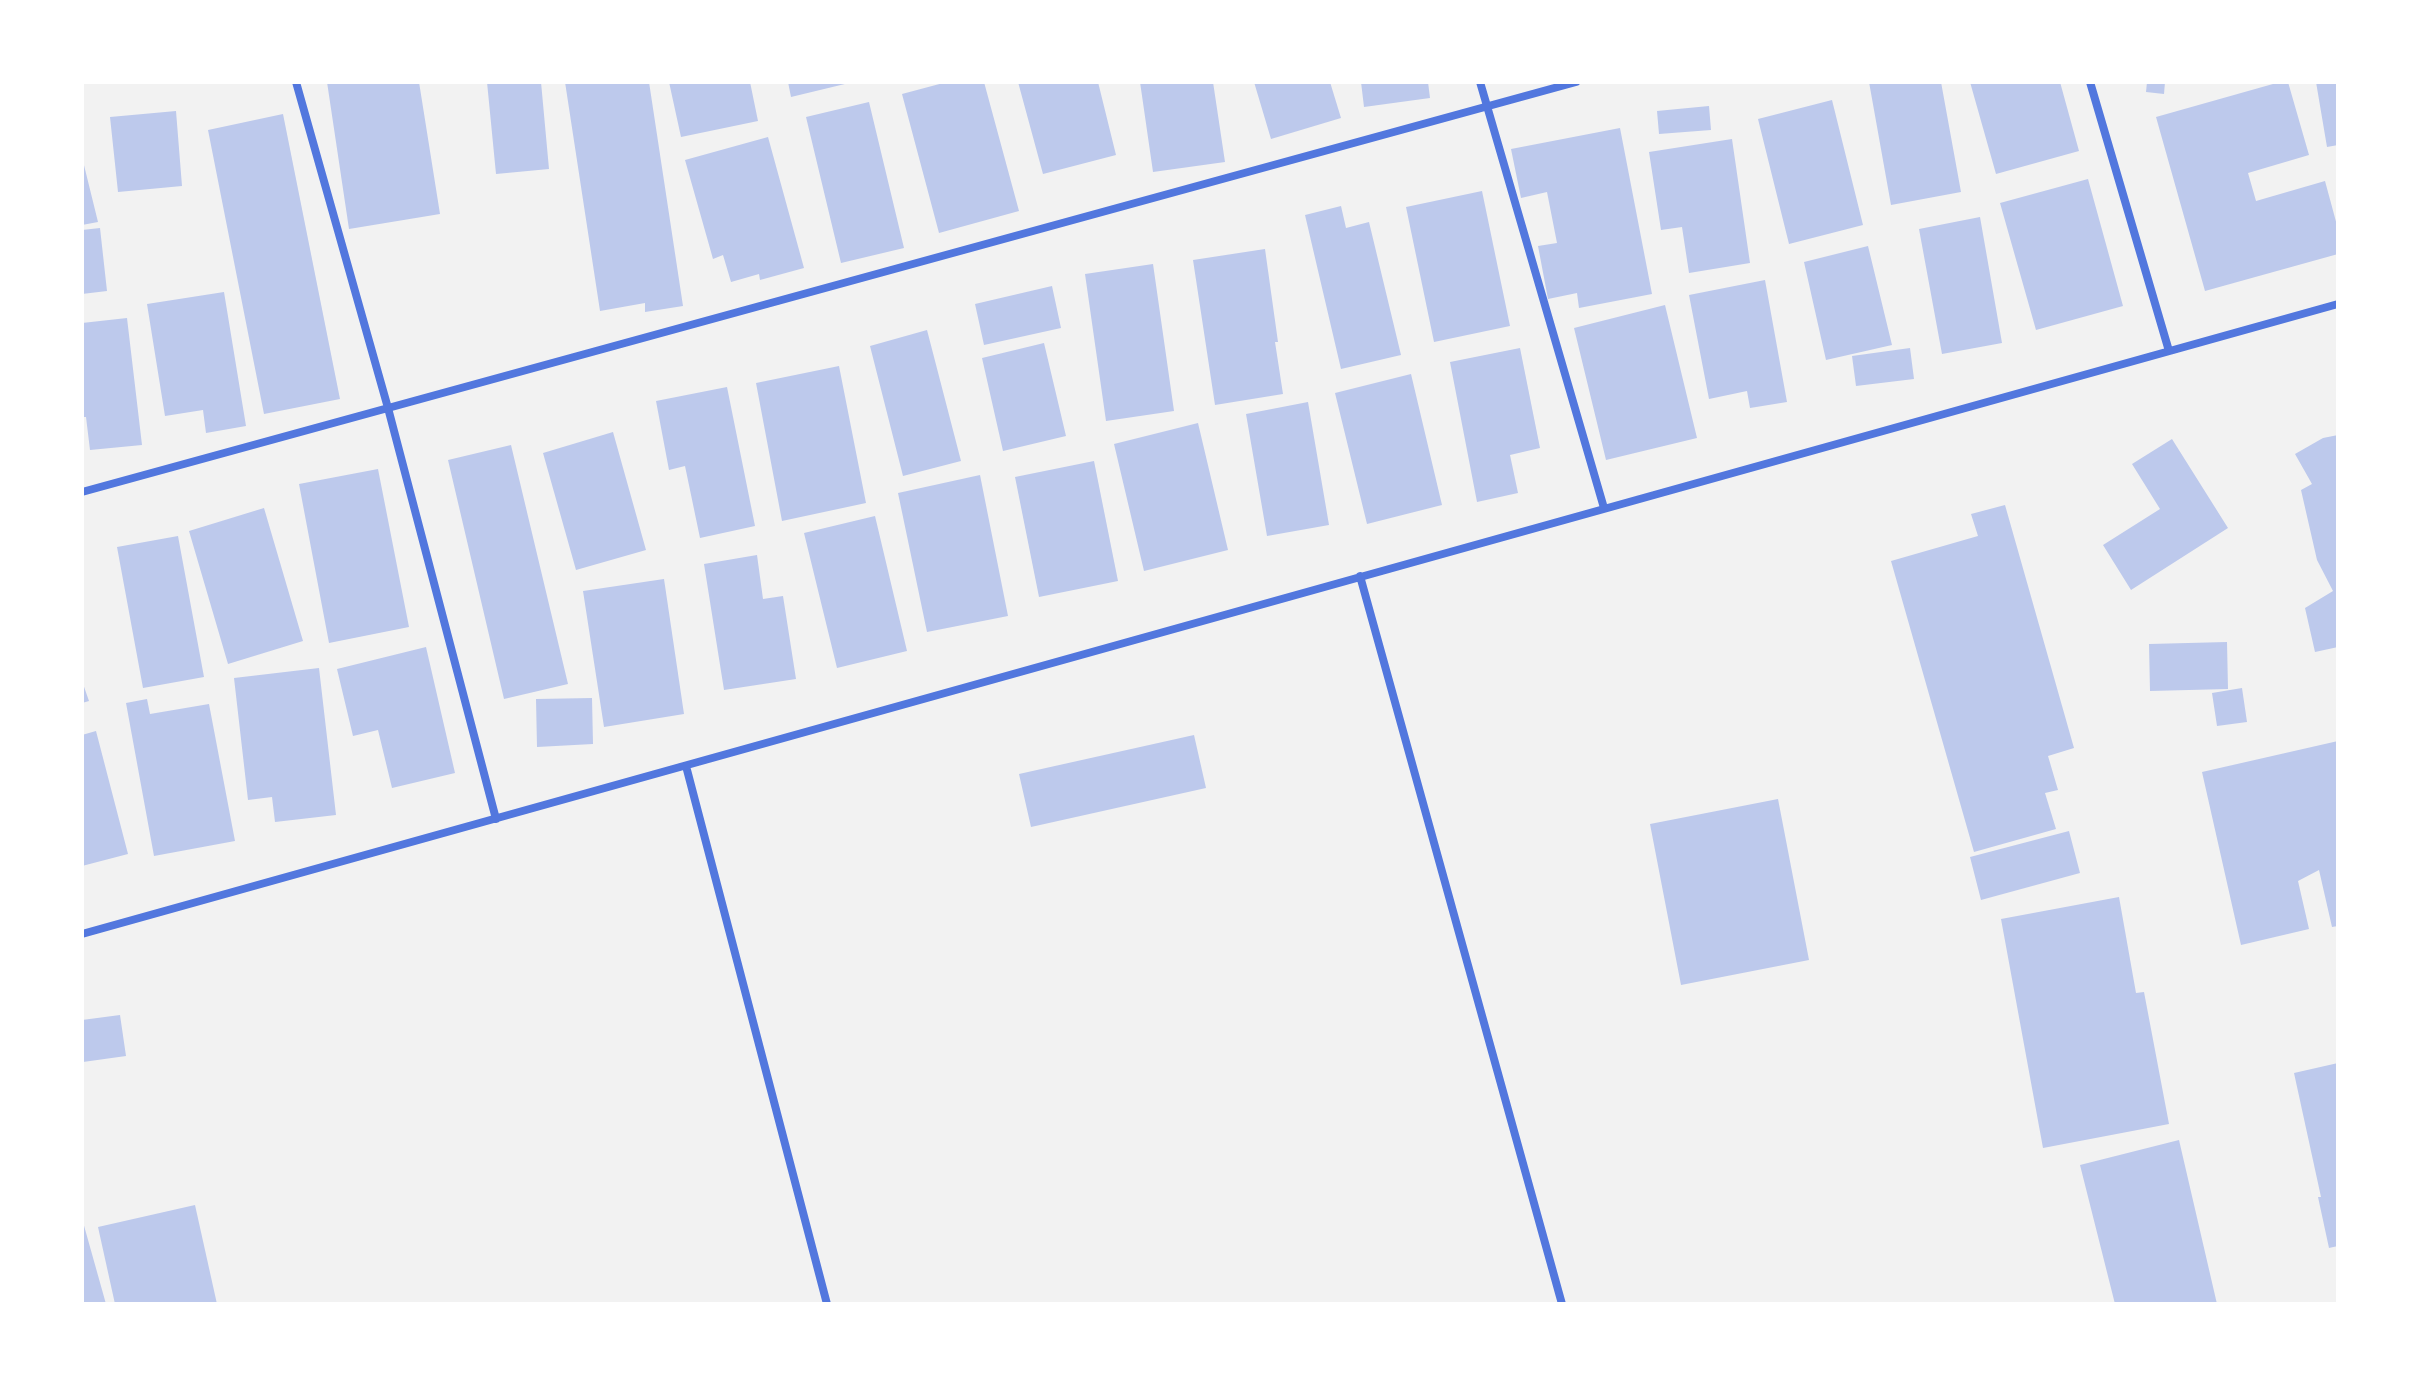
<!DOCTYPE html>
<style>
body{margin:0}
#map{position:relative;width:2420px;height:1386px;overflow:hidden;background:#f2f2f2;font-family:"Noto Sans",sans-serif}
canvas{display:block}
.frame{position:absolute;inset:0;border:84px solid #fff;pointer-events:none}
</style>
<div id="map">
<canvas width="2420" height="1386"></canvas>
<div class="frame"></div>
</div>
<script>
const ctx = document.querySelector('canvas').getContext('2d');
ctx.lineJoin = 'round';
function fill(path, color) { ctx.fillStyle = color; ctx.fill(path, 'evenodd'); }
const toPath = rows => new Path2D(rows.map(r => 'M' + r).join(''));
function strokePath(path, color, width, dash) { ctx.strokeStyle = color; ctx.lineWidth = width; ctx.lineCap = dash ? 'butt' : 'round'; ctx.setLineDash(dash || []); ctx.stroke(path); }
fill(toPath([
 [327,82,419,82,440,214,349,229],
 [487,82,541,82,549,169,496,174],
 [565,82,649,82,683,306,645,312,645,303,600,311],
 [669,82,750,82,758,121,681,137],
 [788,82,849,82,849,83,791,97],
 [947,82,984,82,1019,211,939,233,902,94],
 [1018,82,1098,82,1116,155,1043,174],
 [1140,82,1213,82,1225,162,1153,172],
 [1254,82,1330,82,1341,118,1271,139],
 [1361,82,1428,82,1430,98,1364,107],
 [1869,82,1941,82,1961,192,1891,205],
 [1970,82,2060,82,2079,151,1996,174],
 [2147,82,2165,82,2164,94,2146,92],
 [2280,82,2288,82,2309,155,2248,173,2256,201,2325,181,2338,229,2338,254,2205,291,2156,117],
 [2316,82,2338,82,2338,145,2327,147],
 [1832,100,1863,225,1789,244,1758,119],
 [869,102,904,248,841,263,806,117],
 [1709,106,1711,130,1659,134,1657,111],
 [176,111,182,186,118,192,110,117],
 [283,114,340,399,264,414,208,130],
 [1620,128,1652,294,1579,308,1577,293,1548,299,1538,246,1557,243,1547,192,1521,198,1511,149],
 [768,137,804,268,760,280,759,274,731,282,723,255,713,259,685,160],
 [1732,139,1750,263,1689,273,1682,227,1661,230,1649,152],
 [82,157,98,222,82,225],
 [2088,179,2123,306,2036,330,2000,203],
 [1482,191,1510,326,1434,342,1406,207],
 [1341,206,1346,228,1369,222,1401,355,1341,369,1305,215],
 [1980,217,2002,343,1942,354,1919,229],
 [100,228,107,291,82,294,82,230],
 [1868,246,1892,345,1826,360,1804,262],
 [1265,249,1278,342,1275,342,1283,394,1215,405,1193,260],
 [1153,264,1174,411,1106,421,1085,274],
 [1765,280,1787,402,1750,408,1747,391,1709,399,1689,295],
 [1052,286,1061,328,984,345,975,304],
 [224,292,246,426,206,433,203,410,165,416,147,304],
 [1665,305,1697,438,1606,460,1574,328],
 [127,318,142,445,90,450,86,417,82,417,82,323],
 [927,330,961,461,903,476,870,346],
 [1044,343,1066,436,1003,451,982,358],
 [1520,348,1540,448,1510,455,1518,493,1477,502,1450,362],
 [1910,348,1914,379,1856,386,1852,356],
 [839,366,866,503,782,521,756,383],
 [1411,374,1442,505,1367,524,1335,393],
 [727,387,755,526,700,538,685,466,669,470,656,401],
 [1308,402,1329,525,1267,536,1246,414],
 [1198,423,1228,550,1144,571,1114,444],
 [613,432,646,550,576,570,543,453],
 [2338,435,2338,647,2315,652,2305,608,2333,591,2317,560,2301,490,2312,484,2295,454,2323,438],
 [2172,439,2228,528,2131,590,2103,545,2160,509,2132,464],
 [511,445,568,684,504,699,448,460],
 [1094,461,1118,581,1039,597,1015,477],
 [378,469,409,627,329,643,299,484],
 [980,475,1008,616,927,632,898,493],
 [2005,505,2074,748,2048,756,2058,790,2045,793,2056,829,1974,852,1891,561,1978,536,1971,514],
 [264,508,303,641,228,664,189,531],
 [875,516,907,651,837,668,804,533],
 [178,536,204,677,143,688,117,547],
 [757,555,763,599,783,596,796,679,724,690,704,564],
 [664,579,684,714,604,727,583,591],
 [2227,642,2228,689,2150,691,2149,644],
 [426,647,455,773,392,788,378,730,353,736,337,669],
 [319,668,336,815,275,822,272,797,248,800,234,678],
 [82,681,89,701,82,703],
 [2242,688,2247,722,2217,726,2212,693],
 [592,698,593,744,537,747,536,699],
 [147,699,150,714,209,704,235,841,154,856,126,703],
 [96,731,128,854,82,866,82,735],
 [1194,735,1206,788,1031,827,1019,774],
 [2338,741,2338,926,2332,927,2319,870,2298,881,2309,929,2241,945,2202,772],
 [1778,799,1809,960,1681,985,1650,824],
 [2069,831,2080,873,1981,900,1970,857],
 [2119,897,2136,993,2144,992,2169,1124,2043,1148,2001,919],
 [120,1015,126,1056,83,1062,82,1020],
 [2338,1063,2338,1246,2329,1248,2318,1197,2321,1197,2294,1073],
 [2179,1140,2217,1304,2115,1304,2080,1165],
 [195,1205,217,1304,115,1304,98,1227],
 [83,1222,106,1304,82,1304]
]), '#bdc9ec');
strokePath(toPath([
 [296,82,388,408,496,819],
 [1480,82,1604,508],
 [2090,82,2169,351],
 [82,492,1576,82],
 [1360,576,1562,1304],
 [686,766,827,1304],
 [82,934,2338,304]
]), '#5277de', 8);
</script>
